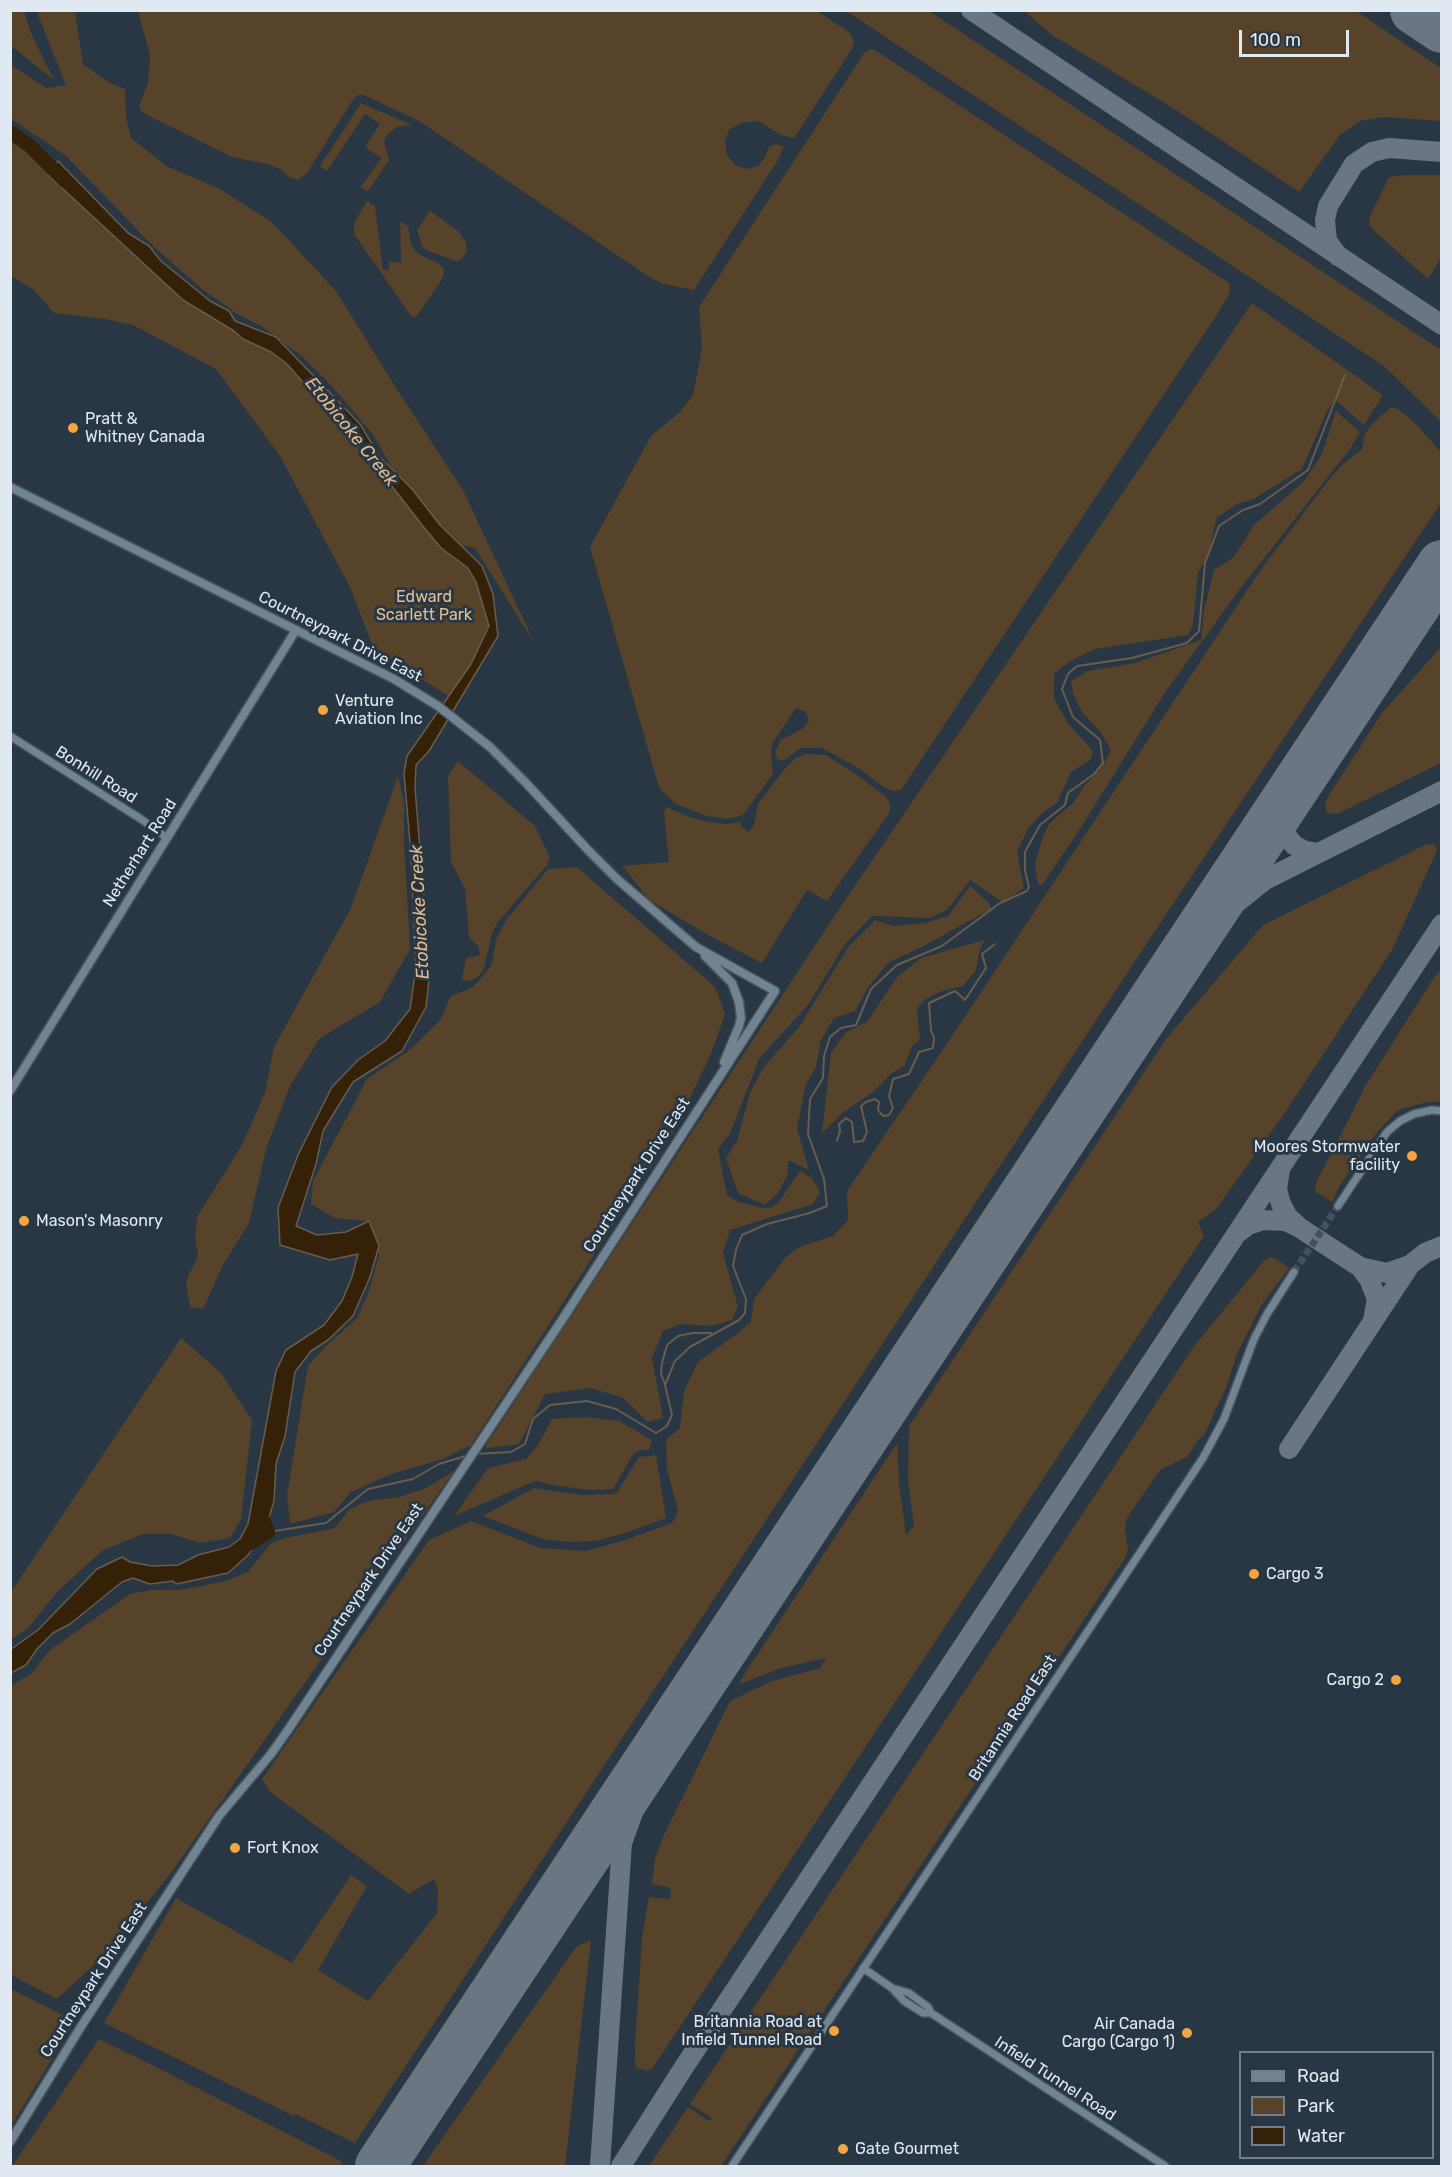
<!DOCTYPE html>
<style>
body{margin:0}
#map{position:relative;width:1452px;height:2177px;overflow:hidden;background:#283743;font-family:Rubik,sans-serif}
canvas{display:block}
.frame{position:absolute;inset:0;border:12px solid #e0e9f1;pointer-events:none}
.legend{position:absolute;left:1239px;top:2051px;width:195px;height:108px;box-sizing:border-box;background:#283743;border:2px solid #727e89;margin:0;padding:8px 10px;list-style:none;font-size:18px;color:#e0e9f1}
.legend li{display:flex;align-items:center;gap:12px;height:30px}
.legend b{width:30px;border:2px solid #727e89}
.scale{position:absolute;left:1239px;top:30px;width:110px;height:27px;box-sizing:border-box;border:3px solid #e0e9f1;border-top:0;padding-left:8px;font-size:18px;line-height:21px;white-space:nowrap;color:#e0e9f1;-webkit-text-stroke:4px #283743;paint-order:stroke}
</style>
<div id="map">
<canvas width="1452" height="2177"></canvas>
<div class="frame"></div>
<ul class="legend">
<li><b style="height:8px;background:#728391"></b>Road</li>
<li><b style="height:16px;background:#57422a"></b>Park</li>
<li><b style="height:16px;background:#342108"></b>Water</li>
</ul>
<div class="scale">100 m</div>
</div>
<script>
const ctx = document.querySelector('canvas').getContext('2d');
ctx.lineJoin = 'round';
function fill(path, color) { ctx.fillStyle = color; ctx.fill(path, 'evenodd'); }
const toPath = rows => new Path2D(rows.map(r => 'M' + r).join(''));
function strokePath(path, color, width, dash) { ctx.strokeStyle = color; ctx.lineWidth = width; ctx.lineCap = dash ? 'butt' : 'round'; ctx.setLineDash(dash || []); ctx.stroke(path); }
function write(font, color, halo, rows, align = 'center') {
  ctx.font = font + ' Rubik,sans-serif'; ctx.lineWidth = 6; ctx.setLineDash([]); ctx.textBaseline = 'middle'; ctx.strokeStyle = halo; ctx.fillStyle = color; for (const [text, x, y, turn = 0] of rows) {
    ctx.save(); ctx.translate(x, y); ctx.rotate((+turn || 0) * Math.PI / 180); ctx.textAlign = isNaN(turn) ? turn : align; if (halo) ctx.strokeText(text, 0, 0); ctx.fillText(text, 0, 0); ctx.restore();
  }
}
fill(toPath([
 [816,10,850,33,854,41,852,49,794,138,781,135,758,121,741,123,729,130,725,141,727,155,735,165,746,169,758,166,764,159,769,147,775,144,784,146,778,160,694,290,664,284,651,278,419,121,364,95,358,95,354,98,307,173,298,180,289,177,280,169,267,164,232,157,153,118,141,111,139,106,148,83,150,55,138,11],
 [10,11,24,11,31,33,54,80,11,46],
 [38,11,75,11,83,64,110,83,125,89,126,116,131,138,168,167,218,188,272,222,336,291,398,391,463,490,535,644,475,548,452,543,396,475,373,435,333,387,303,357,261,326,237,314,202,289,154,247,65,155,11,119,11,65,46,88,66,85,39,18],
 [846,11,929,11,1441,350,1441,422,1384,366],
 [1024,11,1356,11,1441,68,1441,121,1384,117,1360,121,1340,135,1299,192,1173,108,1052,35],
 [870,49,875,50,1229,283,1230,292,1218,313,901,790,894,791,883,787,860,769,822,748,801,748,783,761,777,759,775,752,781,740,802,729,809,722,806,712,796,708,773,742,771,752,773,774,743,815,728,819,707,816,676,804,663,792,658,784,590,547,651,436,680,412,693,395,702,349,699,307,864,53],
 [361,103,412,125,397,127,386,136,384,142,389,160,369,190,366,191,361,187,381,158,365,147,380,124,365,114,327,171,320,166],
 [10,132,30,146,176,287,273,348,472,565,494,626,454,700,373,647,351,589,280,456,216,369,133,325,105,319,54,313,34,290,11,276],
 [1406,175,1441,175,1441,258,1428,279,1370,227,1369,218,1389,177],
 [367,201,375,206,383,270,389,270,389,261,401,263,400,221,408,226,411,245,418,254,438,263,443,268,444,274,441,281,416,317,411,316,354,234,354,223],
 [430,211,458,231,466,242,467,252,461,259,456,261,428,251,422,246,417,230],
 [1252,303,1383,395,1364,425,1335,400,1327,411,1302,469,1254,499,1237,504,1217,517,1208,555,1198,573,1193,625,1188,635,1095,649,1070,661,1054,674,1054,698,1067,722,1093,751,1090,760,1071,772,1057,803,1043,812,1028,829,1017,852,1024,888,1002,902,970,880,948,909,931,918,872,916,845,944,808,1005,759,1059,730,1134,718,1149,727,1195,739,1202,758,1207,770,1208,778,1203,800,1171,812,1178,820,1192,813,1204,730,1230,723,1253,738,1307,732,1320,712,1326,681,1324,663,1331,652,1358,663,1418,648,1422,623,1398,591,1388,545,1394,519,1444,487,1448,486,1445,837,912],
 [1391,407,1398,409,1413,421,1441,452,1441,503,1153,934,355,2143,295,2114,294,2116,104,2023,176,1898,292,1963,351,1875,367,1886,318,1970,368,2001,437,1913,438,1889,434,1879,409,1894,270,1792,262,1779,429,1540,471,1521,540,1548,586,1551,622,1541,672,1523,678,1511,667,1469,666,1440,680,1428,684,1391,698,1362,738,1333,751,1321,754,1299,785,1258,799,1247,833,1236,848,1220,847,1191,950,1039,1262,568,1327,482,1342,465,1362,449,1365,434,1371,425],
 [1336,411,1360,432,1350,449,1240,589,1166,691,1080,829,1042,885,1038,885,1035,864,1043,836,1050,823,1074,802,1084,786,1102,767,1111,750,1099,730,1082,712,1073,694,1071,681,1088,671,1135,663,1201,640,1204,611,1214,570,1234,557,1254,525,1305,480,1322,454],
 [1441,647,1441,763,1337,814,1327,813,1325,805,1329,795,1382,713],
 [805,754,825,755,853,772,885,796,890,803,890,812,827,901,807,890,762,963,708,935,649,900,623,866,669,862,664,813,666,807,690,817,709,822,726,824,741,822,741,826,749,832,754,825,758,804,783,771,796,758],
 [458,761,535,826,550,858,547,865,497,923,492,934,484,968,478,977,469,981,462,980,466,958,480,955,478,946,469,937,465,889,451,862,448,776],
 [398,776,404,802,404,839,410,949,380,1002,320,1038,290,1086,267,1146,249,1223,223,1265,203,1309,190,1307,186,1282,198,1255,195,1237,197,1217,242,1145,265,1093,274,1047,351,908],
 [1434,844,1437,849,1435,855,1392,950,1282,1117,1216,1209,1198,1222,1204,1236,652,2069,647,2071,637,2068,635,2063,635,2046,642,1937,649,1897,670,1899,671,1888,652,1884,655,1859,663,1837,730,1701,772,1681,820,1668,826,1658,782,1668,740,1684,740,1681,897,1443,899,1482,906,1535,914,1526,908,1480,909,1426,1166,1039,1263,925,1425,845],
 [577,867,715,987,725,1014,711,1054,673,1133,471,1445,443,1459,389,1475,351,1492,334,1512,290,1524,287,1495,308,1366,325,1347,357,1318,368,1294,379,1255,367,1221,335,1218,311,1204,313,1181,367,1079,411,1049,441,1019,450,997,473,987,491,966,497,937,507,919,548,869],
 [970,886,989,903,991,909,920,948,889,962,869,986,855,1011,834,1018,821,1040,816,1067,806,1084,797,1128,809,1170,788,1160,788,1174,778,1193,765,1205,738,1193,726,1158,737,1141,750,1093,763,1068,799,1027,849,946,875,920,894,926,925,923,948,916],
 [985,940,980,949,976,970,963,986,939,992,923,1001,917,1009,920,1040,913,1045,904,1066,891,1074,873,1092,845,1111,822,1133,831,1053,846,1032,867,1022,897,977,921,958],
 [1441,970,1441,1102,1427,1102,1398,1110,1377,1132,1340,1185,1332,1202,1316,1192,1315,1185,1366,1085,1433,979],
 [1271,1257,1278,1260,1289,1268,1261,1306,1237,1354,1226,1388,1204,1435,1198,1440,1187,1457,1160,1470,1127,1518,1125,1529,1128,1550,1125,1558,721,2166,649,2166,688,2107,709,2121,712,2118,690,2104,1194,1346,1264,1261],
 [181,1338,221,1373,252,1420,241,1519,230,1538,201,1543,171,1534,143,1534,102,1551,57,1592,29,1627,11,1640,11,1592],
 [586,1417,619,1421,652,1440,649,1450,640,1450,632,1456,613,1489,590,1490,559,1486,535,1481,454,1516,488,1468,526,1459,538,1445,552,1419],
 [656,1455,666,1518,622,1534,596,1541,566,1542,543,1539,483,1516,534,1488,581,1495,616,1494,639,1457],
 [454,1471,173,1870,108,1952,57,1999,11,1975,11,1686,32,1673,50,1650,130,1594,152,1590,181,1590,226,1581,248,1572,270,1544,285,1538,335,1528,349,1510,360,1504,374,1500,400,1497,426,1488],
 [591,1941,565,2166,423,2166,576,1947,585,1942],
 [11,1989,73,2020,72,2026,11,2126],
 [99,2039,152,2065,343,2162,339,2166,12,2166]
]), '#57422a');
const water = toPath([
 [58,161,128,233,149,246,161,261,210,301,229,311,235,321,276,337,360,424,379,456,412,489,440,525,482,566,493,594,498,636,429,751,416,765,415,788,430,971,426,1007,402,1051,353,1082,323,1131,316,1164,296,1226,317,1235,346,1232,369,1221,379,1246,370,1277,353,1316,328,1340,311,1351,295,1372,285,1436,276,1464,274,1501,263,1537,247,1556,228,1573,176,1584,173,1581,150,1584,133,1578,122,1582,70,1624,53,1633,37,1649,26,1665,11,1673,10,1650,38,1630,97,1569,122,1557,130,1562,152,1566,178,1565,198,1555,229,1547,240,1539,248,1524,276,1371,286,1350,324,1325,342,1301,352,1277,358,1254,330,1260,280,1245,278,1208,298,1155,332,1087,358,1060,385,1041,410,1009,416,967,411,855,404,773,407,756,471,664,489,626,476,582,468,568,441,548,426,530,373,462,286,363,271,352,243,339,234,331,183,300,49,176,58,161]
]);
fill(water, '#342108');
strokePath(water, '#685d4e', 1.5);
strokePath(toPath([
 [837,1141,840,1131,839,1124,846,1118,852,1122,854,1142,863,1141,867,1132,861,1106,866,1102,875,1099,879,1102,878,1110,883,1116,889,1115,893,1108,889,1096,893,1079,909,1074,919,1052,933,1048,934,1037,931,1031,929,1003,955,991,965,1000,986,968,982,954,995,944],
 [665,1384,661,1374,662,1363,667,1345,678,1336,693,1333,711,1333],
 [474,1454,511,1452,525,1444,533,1419,550,1405,587,1401,616,1409,656,1433,667,1426,672,1415,665,1385,675,1361,690,1347,739,1320,745,1313,746,1299,733,1266,736,1250,742,1235,767,1224,810,1213,827,1206,824,1179,808,1134,810,1099,823,1078,824,1056,830,1037,841,1028,856,1025,871,989,897,965,942,946,1000,903,1027,891,1029,887,1025,871,1025,852,1040,825,1065,805,1068,793,1094,774,1103,763,1100,740,1073,717,1062,689,1068,674,1077,666,1132,658,1187,643,1199,631,1205,563,1219,526,1243,510,1260,504,1308,470,1345,375],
 [268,1532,326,1523,368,1489,413,1479,439,1464,469,1455]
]), '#685d4e', 2);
strokePath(toPath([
 [10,132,30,146,65,181],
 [249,1544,268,1532,259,1510]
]), '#342108', 14);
strokePath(toPath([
 [971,10,1442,325],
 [1338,256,1327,241,1325,220,1328,206,1354,164,1372,152,1389,148,1442,152],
 [1386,648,1423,603,1442,586],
 [1286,799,1281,811,1281,823,1286,835,1294,845,1305,851,1318,853],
 [1161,988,1196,944,1229,909,1265,880,1442,791],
 [1280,1170,1277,1189,1281,1204,1288,1217,1298,1226],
 [1239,1232,1248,1225,1263,1220,1286,1221,1300,1228,1360,1267,1387,1273,1410,1265,1425,1253,1442,1246],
 [1360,1267,1369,1279,1377,1299,1373,1320],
 [1289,1449,1410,1265],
 [600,2166,622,1843,645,1780,669,1731],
 [621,2166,684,2067,1442,924]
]), '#6a7782', 20);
strokePath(toPath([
 [1415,10,1442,28],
 [380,2166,1442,565]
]), '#6a7782', 50);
strokePath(toPath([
 [1294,1272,1338,1206]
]), '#44525d', 7, [7, 3.5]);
const minor = toPath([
 [10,736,141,819,167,838],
 [1338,1206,1387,1132,1400,1121,1414,1114,1432,1110,1442,1111],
 [863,1968,892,1988,909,1993,928,2007,931,2013],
 [892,1988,904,2001,923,2013,931,2013,1165,2166],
 [732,2166,1203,1458,1224,1419,1254,1339,1267,1314,1294,1272]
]);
const tertiary = toPath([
 [10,487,394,679,438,706,490,747,526,783,588,850,617,879,696,947,775,991,562,1320,288,1730,271,1754,219,1816,82,2025,10,2142],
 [705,956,732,983,739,1002,741,1018,739,1026,724,1062],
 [10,1091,296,630]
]);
strokePath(minor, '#46535d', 10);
strokePath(tertiary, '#46535d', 11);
strokePath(minor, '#728391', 7);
strokePath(tertiary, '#728391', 8);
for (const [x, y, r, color] of [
 [73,428,6,"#f1a640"],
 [323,710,6,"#f1a640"],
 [1412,1156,6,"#f1a640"],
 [24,1221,6,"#f1a640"],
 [1254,1574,6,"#f1a640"],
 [1396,1680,6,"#f1a640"],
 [235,1848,6,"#f1a640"],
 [834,2031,6,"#f1a640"],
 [1187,2033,6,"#f1a640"],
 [843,2149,6,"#f1a640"]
]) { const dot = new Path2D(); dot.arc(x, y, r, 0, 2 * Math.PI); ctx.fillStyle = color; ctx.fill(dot); strokePath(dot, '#283743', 2); }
write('16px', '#e0e9f1', '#283743', [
 ["Pratt &",85,419],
 ["Whitney Canada",85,437],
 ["Venture",335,701],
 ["Aviation Inc",335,719],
 ["Moores Stormwater",1400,1147,"right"],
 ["facility",1400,1165,"right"],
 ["Mason's Masonry",36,1221],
 ["Cargo 3",1266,1574],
 ["Cargo 2",1384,1680,"right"],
 ["Fort Knox",247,1848],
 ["Britannia Road at",822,2022,"right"],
 ["Infield Tunnel Road",822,2040,"right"],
 ["Air Canada",1175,2024,"right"],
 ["Cargo (Cargo 1)",1175,2042,"right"],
 ["Gate Gourmet",855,2149]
], 'left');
write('16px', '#e7be8f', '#283743', [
 ["Edward",424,597],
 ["Scarlett Park",424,615]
]);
write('16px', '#e0e9f1', '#283743', [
 ["Courtneypark Drive East",340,637,27],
 ["Bonhill Road",96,775,32],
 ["Netherhart Road",140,853,-58],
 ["Courtneypark Drive East",637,1175,-57],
 ["Courtneypark Drive East",369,1580,-56],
 ["Britannia Road East",1013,1718,-57],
 ["Courtneypark Drive East",94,1980,-57],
 ["Infield Tunnel Road",1055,2079,33]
]);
write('italic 18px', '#e3ba8b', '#283743', [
 ["Etobicoke Creek",351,432,51],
 ["Etobicoke Creek",420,912,-93]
]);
</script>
